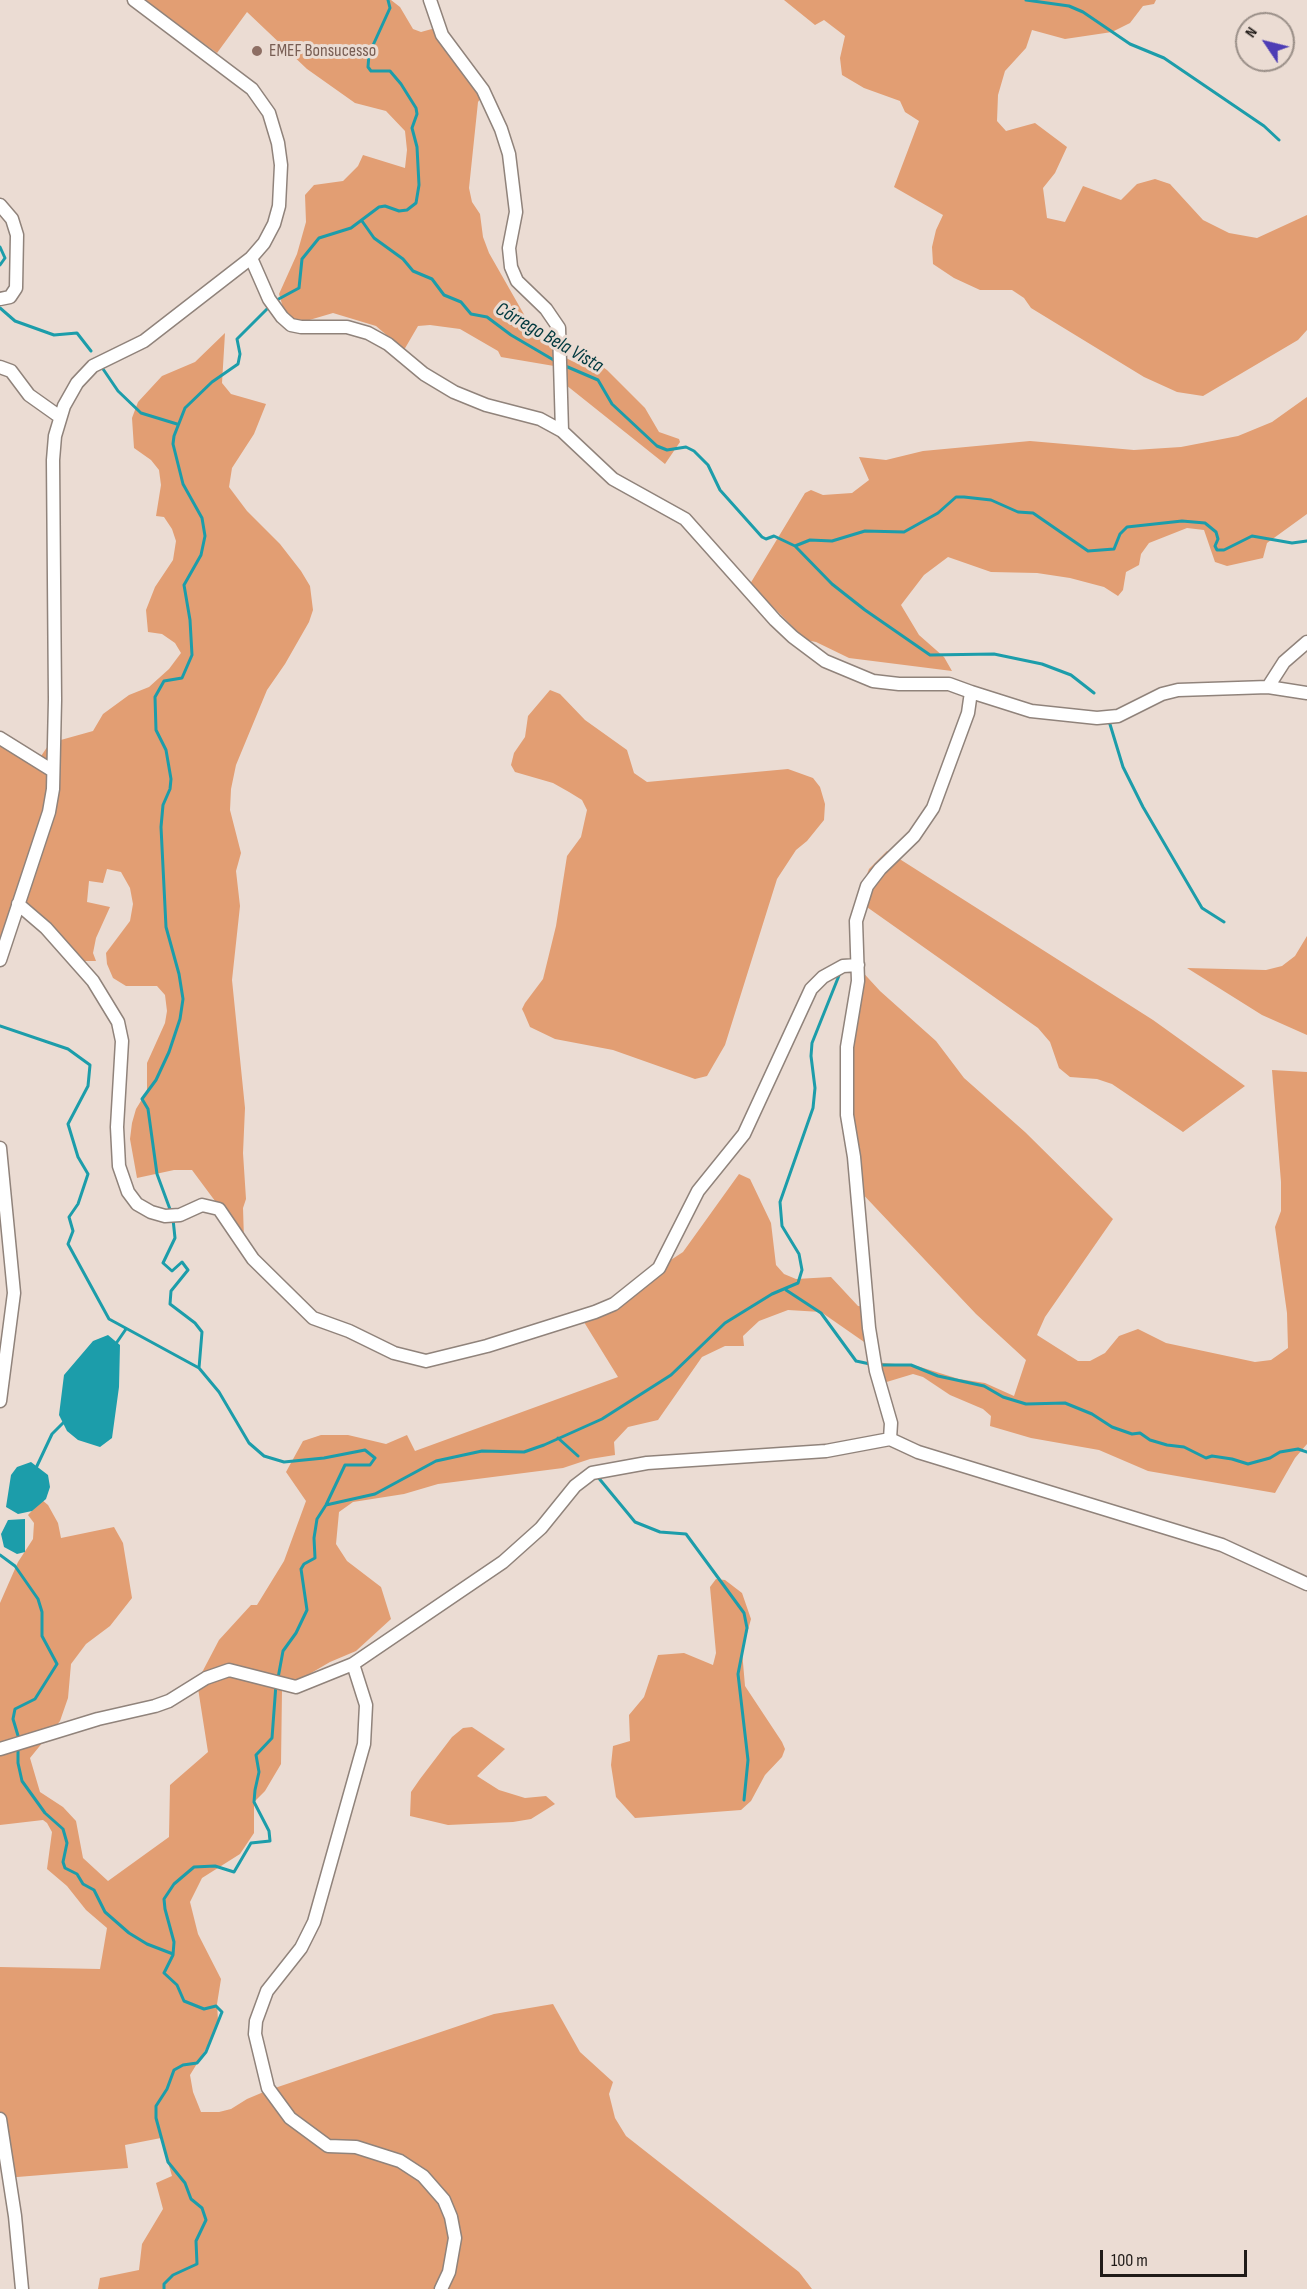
<!DOCTYPE html>
<meta charset="utf-8">
<style>
body{margin:0}
#map{position:relative;width:1307px;height:2289px;overflow:hidden;background:#ebdcd3;font-family:"Sofia Sans Condensed",sans-serif}
canvas{display:block}
.north{position:absolute;left:1235px;top:12px;width:60px;height:60px;box-sizing:border-box;background:#ebdcd3;border:2px solid #9a8f88;border-radius:50%;rotate:305deg;font-size:16px;font-weight:700;line-height:24px;text-align:center;color:#201b18}
.north::after{content:'';display:block;margin:auto;width:21px;height:27px;background:#4d3db5;clip-path:polygon(50% 0,100% 100%,50% 72%,0 100%)}
.scale{position:absolute;left:1100px;top:2250px;width:147px;height:27px;box-sizing:border-box;border:3px solid #201b18;border-top:0;padding-left:8px;font-size:18px;line-height:21px;white-space:nowrap;color:#201b18;-webkit-text-stroke:4px #ebdcd3;paint-order:stroke}
</style>
<div id="map">
<canvas width="1307" height="2289"></canvas>
<div class="north">N</div>
<div class="scale">100 m</div>
</div>
<script>
const ctx = document.querySelector('canvas').getContext('2d');
ctx.lineJoin = 'round';
function fill(path, color) { ctx.fillStyle = color; ctx.fill(path, 'evenodd'); }
const toPath = rows => new Path2D(rows.map(r => 'M' + r).join(''));
function strokePath(path, color, width, dash) { ctx.strokeStyle = color; ctx.lineWidth = width; ctx.lineCap = dash ? 'butt' : 'round'; ctx.setLineDash(dash || []); ctx.stroke(path); }
function write(font, color, halo, rows, align = 'center') {
  ctx.font = font + ' "Sofia Sans Condensed",sans-serif'; ctx.lineWidth = 6; ctx.setLineDash([]); ctx.textBaseline = 'middle'; ctx.strokeStyle = halo; ctx.fillStyle = color; for (const [text, x, y, turn = 0] of rows) {
    ctx.save(); ctx.translate(x, y); ctx.rotate((+turn || 0) * Math.PI / 180); ctx.textAlign = isNaN(turn) ? turn : align; if (halo) ctx.strokeText(text, 0, 0); ctx.fillText(text, 0, 0); ctx.restore();
  }
}
fill(toPath([
 [143,0,391,0,400,7,413,29,421,32,439,27,482,96,478,102,469,188,472,202,480,214,483,237,489,253,530,325,547,332,558,354,574,362,585,366,597,363,607,370,645,408,659,432,679,439,680,442,665,464,561,381,560,367,501,357,498,351,460,329,430,325,418,326,404,350,376,326,333,313,306,321,290,331,279,294,297,254,306,222,305,195,314,185,343,181,358,166,363,155,405,168,407,150,405,131,386,111,355,103,307,69,247,12,217,53],
 [784,0,1156,0,1154,4,1143,6,1130,23,1112,32,1065,39,1032,30,1026,48,1005,71,998,95,997,121,1006,131,1035,123,1067,147,1055,173,1043,188,1047,218,1065,222,1083,186,1121,200,1137,184,1155,179,1170,184,1203,220,1229,233,1257,238,1307,215,1307,330,1298,340,1203,396,1177,392,1144,377,1031,308,1024,298,1012,290,980,290,954,278,933,264,932,247,936,230,943,215,894,187,919,121,905,112,900,101,864,88,842,75,840,58,845,36,824,20,815,25],
 [225,333,222,383,231,394,266,404,254,434,232,468,229,487,247,511,280,544,301,571,310,586,313,610,309,622,285,664,267,690,236,765,231,789,230,810,241,853,236,871,240,906,232,980,245,1108,243,1153,246,1199,243,1208,244,1240,192,1170,174,1170,137,1178,130,1139,132,1123,136,1109,147,1091,147,1063,165,1023,167,1011,165,995,157,986,126,986,113,978,107,964,106,953,130,921,133,904,130,888,121,872,107,869,103,883,89,881,87,902,110,907,96,938,93,953,96,961,79,961,25,904,0,942,0,733,39,759,50,743,93,731,103,714,129,695,149,687,169,669,181,653,175,643,162,634,148,632,146,610,155,587,173,560,176,541,172,529,164,517,156,516,161,485,159,470,151,460,134,448,132,418,138,402,162,376,195,362],
 [1307,397,1307,514,1267,543,1263,558,1227,566,1215,562,1204,530,1187,528,1149,543,1141,554,1139,565,1126,572,1123,590,1118,596,1104,587,1070,578,1037,573,991,572,948,557,924,575,901,605,919,635,944,657,952,671,849,658,816,642,806,640,750,584,805,493,811,490,823,495,852,493,869,480,859,457,886,460,923,451,1030,441,1134,450,1181,447,1238,436,1272,422],
 [550,690,560,694,585,720,627,750,634,773,647,782,788,769,813,778,820,787,825,804,824,820,807,841,796,850,777,879,725,1045,707,1076,695,1079,613,1050,555,1039,530,1027,524,1013,522,1009,525,1003,543,979,556,926,567,856,581,837,587,810,582,800,569,792,553,783,515,772,511,765,514,753,525,737,528,716],
 [887,851,1153,1020,1245,1086,1183,1132,1112,1084,1097,1079,1070,1077,1059,1068,1050,1042,1038,1028,857,900,869,869],
 [1307,936,1307,1035,1262,1015,1187,968,1266,970,1282,966,1295,956],
 [858,967,880,991,936,1041,964,1078,1025,1132,1113,1219,1045,1317,1037,1335,1078,1361,1090,1361,1105,1353,1119,1336,1138,1329,1166,1343,1255,1362,1271,1360,1288,1348,1287,1313,1275,1227,1281,1211,1281,1182,1272,1070,1307,1072,1307,1444,1295,1458,1275,1493,1148,1471,1099,1450,1031,1438,990,1426,991,1416,983,1409,950,1395,923,1377,913,1374,880,1384,873,1362,917,1366,959,1379,985,1383,1014,1396,1026,1360,976,1314,857,1188,845,1102],
 [739,1174,750,1179,771,1223,776,1265,784,1274,796,1279,831,1277,858,1306,867,1307,867,1344,821,1312,788,1310,759,1321,743,1336,744,1346,725,1346,702,1357,658,1420,628,1427,614,1442,615,1455,590,1459,563,1468,438,1484,404,1494,353,1502,339,1512,336,1544,347,1561,381,1587,391,1619,356,1651,330,1662,282,1690,281,1764,265,1791,254,1802,254,1833,240,1854,202,1878,190,1902,198,1934,221,1979,217,2004,218,2020,209,2044,190,2075,193,2092,201,2112,219,2112,231,2109,247,2099,266,2091,494,2014,553,2004,580,2052,613,2082,609,2094,615,2118,626,2136,799,2272,812,2289,98,2289,100,2278,139,2270,142,2244,163,2209,156,2183,172,2176,161,2138,125,2145,128,2168,5,2178,0,2153,0,1967,100,1969,107,1928,86,1910,67,1886,47,1869,52,1832,47,1823,43,1820,0,1825,0,1603,18,1562,33,1539,34,1523,28,1515,42,1500,48,1505,58,1523,61,1538,114,1527,123,1543,132,1598,110,1626,86,1644,71,1664,68,1698,60,1721,30,1758,40,1792,63,1807,76,1821,83,1858,108,1881,169,1837,170,1785,208,1752,197,1682,219,1640,251,1605,257,1605,284,1561,306,1501,286,1472,303,1441,321,1435,348,1435,386,1444,407,1435,415,1451,618,1377,579,1314,598,1308,683,1252],
 [716,1579,725,1580,742,1593,751,1619,742,1651,745,1686,782,1742,785,1749,782,1757,765,1775,751,1801,741,1810,635,1818,616,1797,611,1765,613,1746,630,1741,629,1715,644,1697,658,1655,684,1653,713,1665,716,1653,710,1587],
 [472,1727,505,1749,477,1776,499,1790,525,1798,546,1796,555,1804,531,1819,513,1822,448,1825,410,1816,411,1792,420,1779,452,1737,463,1728]
]), '#e29e73');
fill(toPath([
 [108,1335,120,1345,119,1387,112,1438,100,1447,78,1440,67,1431,59,1415,64,1375,93,1341],
 [31,1462,48,1475,50,1487,46,1499,32,1511,18,1514,6,1507,11,1475,17,1467],
 [25,1519,25,1552,17,1554,4,1547,1,1534,8,1520]
]), '#1c9daa');
strokePath(toPath([
 [1026,0,1069,6,1083,12,1130,44,1164,58,1264,126,1279,140],
 [362,221,374,238,403,259,413,271,432,279,444,295,461,302,471,314,487,317,511,335,557,362],
 [0,247,5,258,0,265],
 [275,301,299,288,302,259,319,238,351,228,379,207,385,206,399,211,407,210,416,203,419,185,417,147,412,128,417,114,416,108,401,84,390,71,371,71,368,67,369,54,390,8,388,0],
 [0,308,15,321,54,335,77,333,91,351],
 [563,365,598,380,612,404,657,446,667,450,686,447,694,451,708,465,720,490,762,537,766,539,774,536,795,546,810,540,832,541,865,531,904,532,938,513,956,497,964,497,991,500,1018,512,1033,513,1088,551,1114,549,1120,534,1127,527,1182,521,1205,523,1216,532,1218,539,1215,546,1217,550,1224,550,1252,536,1292,543,1307,541],
 [101,366,118,391,141,413,177,424],
 [795,546,832,584,865,610,930,655,994,654,1042,664,1071,675,1094,693],
 [1109,721,1123,767,1143,807,1202,908,1224,922],
 [0,1026,68,1049,90,1065,88,1086,68,1124,78,1157,88,1174,78,1204,69,1217,73,1231,68,1244,109,1319,199,1368,219,1392,249,1443,264,1456,284,1462,324,1458,365,1450,375,1458,370,1465,345,1465,326,1505,317,1519,314,1538,315,1558,304,1564,301,1569,307,1610,296,1633,283,1651,278,1678],
 [171,1212,157,1174,148,1109,142,1099,156,1080,169,1052,180,1019,183,999,179,974,166,927,161,827,163,805,170,789,171,779,166,750,156,730,155,697,164,681,182,678,192,655,190,620,184,585,201,555,205,536,202,518,183,484,173,444,174,436,185,408,212,382,238,364,240,354,237,339,270,306],
 [173,1219,175,1238,163,1263,172,1271,182,1262,188,1270,171,1291,170,1304,195,1323,202,1332,199,1368],
 [786,1290,821,1313,856,1361,870,1364],
 [115,1345,126,1329],
 [880,1365,911,1365,938,1376,984,1386,1003,1397,1026,1404,1065,1403,1092,1414,1112,1427,1132,1434,1140,1433,1150,1440,1167,1445,1184,1447,1206,1458,1212,1456,1232,1459,1248,1464,1270,1458,1280,1452,1298,1449,1307,1452],
 [558,1438,578,1456],
 [36,1468,52,1434,65,1421],
 [597,1476,635,1522,660,1532,686,1534,744,1613,747,1628,738,1674,748,1760,744,1800],
 [326,1505,375,1494,436,1461,482,1451,524,1452,544,1445,602,1419,671,1375,725,1323,772,1294,798,1283,802,1270,799,1254,782,1226,780,1202,813,1108,815,1088,811,1056,812,1043,840,973],
 [0,1555,15,1566,38,1599,42,1612,42,1636,57,1664,35,1699,15,1709,13,1719,19,1739],
 [18,1746,18,1763,22,1781,45,1813,63,1829,67,1843,63,1862,65,1868,77,1874,83,1884,94,1890,105,1912,129,1933,147,1944,173,1954],
 [164,2289,164,2284,173,2275,197,2264,196,2241,206,2220,202,2208,191,2199,185,2183,168,2162,156,2118,156,2106,167,2089,174,2070,183,2065,197,2063,206,2052,222,2012,216,2006,204,2009,184,2001,177,1985,164,1973,173,1955,174,1942,165,1909,164,1899,174,1884,194,1867,215,1866,234,1872,251,1843,270,1841,269,1831,254,1802,255,1790,259,1772,256,1755,272,1738,276,1684]
]), '#1c9daa', 3);
const minor = toPath([
 [430,0,442,35,483,90,501,129,509,154,516,212,509,248,511,267,517,281,546,309,559,328,562,431],
 [0,205,12,219,17,235,16,288,10,297,0,299],
 [251,258,269,299,282,317,291,325,301,327,347,327,368,333,388,344,424,374,454,392,486,405,540,419,562,431,613,479,685,519,775,620,793,637,825,661,873,681,899,684,949,684,971,692,968,713,933,808,914,836,880,869,867,886,856,921,858,981,847,1047,847,1115,854,1157,869,1328,876,1371,891,1423,890,1439,918,1452,1222,1545,1307,1584],
 [0,367,11,371,29,395,60,417],
 [1268,687,1284,662,1307,642],
 [971,692,1031,711,1097,718,1118,716,1162,694,1178,690,1268,687,1307,693],
 [0,738,53,771],
 [18,904,46,928,93,981,118,1022,122,1041,117,1127,119,1166,128,1192,137,1204,151,1212,165,1216,180,1215,202,1205,219,1209,253,1259,313,1318,349,1331,394,1353,426,1361,487,1346,595,1312,614,1304,659,1268,698,1191,744,1134,811,989,823,977,843,966,858,965],
 [0,960,49,812,53,789,55,700,53,460,55,436,64,406,77,383,93,366,144,341,251,258,264,243,274,224,279,206,281,165,278,143,269,113,252,89,134,0],
 [0,1148,14,1293,0,1401],
 [353,1664,366,1705,364,1744,314,1922,301,1948,267,1991,256,2021,255,2034,268,2088,290,2118,328,2146,356,2147,400,2161,423,2176,444,2200,451,2217,455,2238,449,2272,441,2289],
 [0,1749,98,1719,155,1706,169,1701,206,1678,229,1670,296,1687,353,1664,503,1562,541,1528,575,1486,592,1473,647,1463,826,1451,890,1439],
 [0,2119,15,2216,22,2289]
]);
strokePath(minor, '#90837b', 15);
strokePath(minor, '#fff', 12);
for (const [x, y, r, color] of [
 [257,51,6,"#8d6e63"]
]) { const dot = new Path2D(); dot.arc(x, y, r, 0, 2 * Math.PI); ctx.fillStyle = color; ctx.fill(dot); strokePath(dot, '#ebdcd3', 2); }
write('18px', '#785e54', '#ebdcd3', [
 ["EMEF Bonsucesso",269,51]
], 'left');
write('italic 20px', '#01393f', '#ebdcd3', [
 ["Córrego Bela Vista",549,338,30]
]);
</script>
